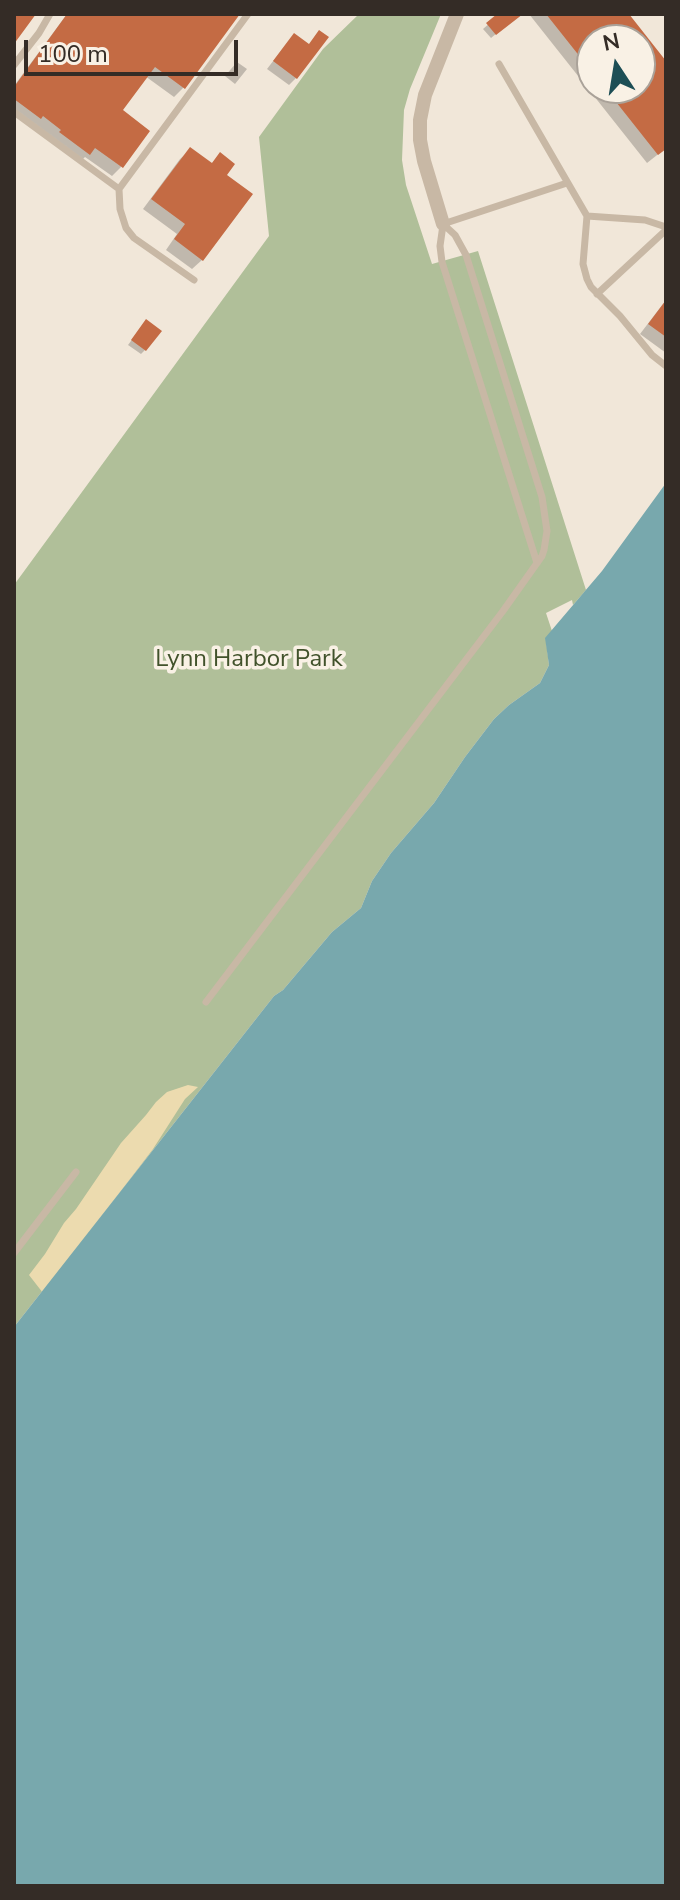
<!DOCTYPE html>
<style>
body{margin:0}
#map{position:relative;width:680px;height:1900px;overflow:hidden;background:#f1e7d9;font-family:"Nunito Sans",sans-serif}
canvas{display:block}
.frame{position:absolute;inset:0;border:16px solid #342c26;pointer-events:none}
.north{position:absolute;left:576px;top:24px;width:80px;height:80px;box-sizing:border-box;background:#f9f1e5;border:2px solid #aaa299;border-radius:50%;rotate:348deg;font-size:22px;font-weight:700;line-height:32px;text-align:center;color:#342c26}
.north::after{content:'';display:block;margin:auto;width:28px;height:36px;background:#1d4e55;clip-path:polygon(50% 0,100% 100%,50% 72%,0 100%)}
.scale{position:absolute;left:24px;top:40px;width:214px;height:36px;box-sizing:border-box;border:4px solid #342c26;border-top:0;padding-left:10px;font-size:24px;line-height:28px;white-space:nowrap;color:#342c26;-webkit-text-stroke:6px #f9f1e5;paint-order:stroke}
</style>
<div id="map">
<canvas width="680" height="1900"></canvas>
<div class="frame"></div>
<div class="north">N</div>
<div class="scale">100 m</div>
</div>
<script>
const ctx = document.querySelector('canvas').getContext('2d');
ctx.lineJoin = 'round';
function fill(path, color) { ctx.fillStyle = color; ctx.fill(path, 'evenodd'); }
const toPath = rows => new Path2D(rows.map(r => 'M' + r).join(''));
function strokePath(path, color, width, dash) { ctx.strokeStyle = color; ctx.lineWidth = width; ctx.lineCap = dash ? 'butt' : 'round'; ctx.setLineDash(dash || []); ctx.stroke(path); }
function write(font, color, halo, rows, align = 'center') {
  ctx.font = font + ' "Nunito Sans",sans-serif'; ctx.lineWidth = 7; ctx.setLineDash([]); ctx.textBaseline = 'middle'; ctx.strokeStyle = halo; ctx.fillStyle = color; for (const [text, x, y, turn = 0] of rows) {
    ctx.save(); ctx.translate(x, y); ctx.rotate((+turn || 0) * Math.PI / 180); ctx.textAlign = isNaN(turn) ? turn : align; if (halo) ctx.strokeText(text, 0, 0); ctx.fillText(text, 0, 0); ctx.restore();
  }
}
fill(toPath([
 [359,14,441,14,410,89,404,110,402,160,406,185,432,264,478,251,586,590,573,605,572,600,546,613,552,631,546,640,549,665,540,683,509,705,494,719,465,757,434,803,391,853,372,881,361,908,332,932,283,990,274,996,14,1327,14,585,269,236,259,137,323,49]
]), '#b0bf99');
fill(toPath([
 [188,1085,198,1087,185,1099,153,1149,43,1293,29,1275,45,1254,64,1223,76,1209,121,1143,146,1115,156,1102,167,1092]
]), '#ecdbaf');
fill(toPath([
 [666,483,666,1886,14,1886,14,1327,274,996,283,990,332,932,361,908,372,881,391,853,434,803,465,757,494,719,509,705,540,683,549,665,545,638,602,571]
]), '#78a8ad');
fill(toPath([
 [67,14,239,14,183,88,174,97,145,76,120,111,121,167,112,176,85,157,79,163,14,115,14,86],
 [500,14,520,14,491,38,483,29],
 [529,14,626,14,666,64,666,148,647,163],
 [592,40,640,40,640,88,592,88],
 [287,43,296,78,289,85,267,69],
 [237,62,247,69,235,84,225,76],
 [190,150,210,165,220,155,225,175,202,260,192,269,166,250,177,234,143,209,180,159],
 [666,300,666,353,640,334],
 [142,326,145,350,141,354,128,345]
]), '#0003');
fill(toPath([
 [14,14,36,14,14,44],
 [67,14,240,14,185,89,155,67,123,110,150,131,123,168,95,148,90,155,59,132,61,130,43,116,41,119,14,99,14,87],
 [497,14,523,14,496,35,486,23],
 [546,14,629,14,666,61,666,149,658,155,605,88,640,88,640,40,592,40,592,72],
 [319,30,329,37,297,79,273,61,294,33,309,44],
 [190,147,212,163,220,152,235,164,227,175,253,194,203,261,174,239,185,224,151,199],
 [666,300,666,337,648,324],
 [146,319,162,331,146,351,131,340]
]), '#c46b44');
strokePath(toPath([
 [499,64,587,216,583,264,587,279,591,287,620,316,652,355,666,366],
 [14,65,39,33,50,14],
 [14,112,119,189,120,209,126,228,134,238,194,280],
 [119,189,248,14],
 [587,216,645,220,666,227],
 [443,224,567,183],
 [443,225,440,246,442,262,537,563],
 [597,294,666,230],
 [206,1002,503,611,542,556,544,550,547,531,542,497,466,255,455,235,443,224],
 [14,1253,76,1172]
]), '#c8b8a5', 7);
strokePath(toPath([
 [443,224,424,161,420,140,420,120,425,95,457,14]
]), '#c8b8a5', 14);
write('24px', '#41522b', '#f9f1e5', [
 ["Lynn Harbor Park",249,660]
]);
</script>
